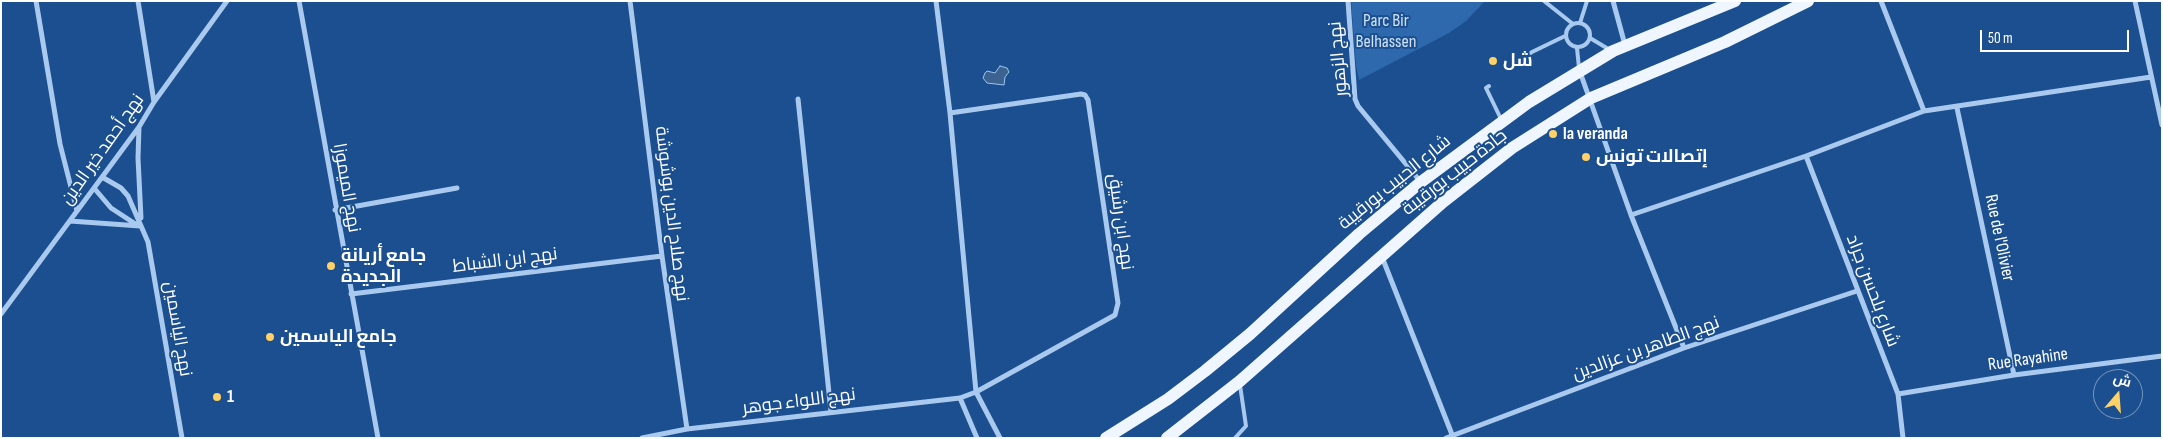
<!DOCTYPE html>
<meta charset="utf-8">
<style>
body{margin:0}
#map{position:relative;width:2163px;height:439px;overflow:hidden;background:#1b4f8f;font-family:"Sofia Sans Condensed",Cairo,sans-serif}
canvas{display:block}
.frame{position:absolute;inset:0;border:2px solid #fff;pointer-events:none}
.north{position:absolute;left:2093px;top:369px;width:50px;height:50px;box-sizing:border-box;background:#1b4f8f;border:1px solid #7695bc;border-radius:50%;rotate:18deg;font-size:14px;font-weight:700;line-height:20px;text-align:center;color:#fff}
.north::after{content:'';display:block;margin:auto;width:18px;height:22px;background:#ffd166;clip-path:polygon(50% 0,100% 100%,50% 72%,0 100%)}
.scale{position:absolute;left:1980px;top:30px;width:149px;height:22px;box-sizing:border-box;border:2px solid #fff;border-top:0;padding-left:6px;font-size:15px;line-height:18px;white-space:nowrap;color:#fff;-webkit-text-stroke:4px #1b4f8f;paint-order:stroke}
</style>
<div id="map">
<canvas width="2163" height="439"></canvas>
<div class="frame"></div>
<div class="north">ش</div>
<div class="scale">50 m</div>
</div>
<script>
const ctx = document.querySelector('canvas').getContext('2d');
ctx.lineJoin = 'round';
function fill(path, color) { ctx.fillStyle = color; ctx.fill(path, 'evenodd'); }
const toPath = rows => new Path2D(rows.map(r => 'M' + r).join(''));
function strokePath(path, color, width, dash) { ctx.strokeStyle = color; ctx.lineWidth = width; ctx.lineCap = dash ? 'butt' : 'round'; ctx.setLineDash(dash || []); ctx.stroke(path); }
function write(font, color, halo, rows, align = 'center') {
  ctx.font = font + ' "Sofia Sans Condensed",Cairo,sans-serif'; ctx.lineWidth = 4; ctx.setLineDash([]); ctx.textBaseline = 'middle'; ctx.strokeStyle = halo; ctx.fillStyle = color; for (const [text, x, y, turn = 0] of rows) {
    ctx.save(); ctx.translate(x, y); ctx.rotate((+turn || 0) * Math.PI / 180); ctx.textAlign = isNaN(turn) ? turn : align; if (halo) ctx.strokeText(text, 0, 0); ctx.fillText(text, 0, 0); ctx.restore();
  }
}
fill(toPath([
 [1351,1,1485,1,1466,21,1449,33,1359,80,1356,65]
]), '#2e69ad');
const water = toPath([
 [1000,66,1007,68,1009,72,1005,77,1004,85,987,83,983,78,985,73,987,71,995,73,1000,66]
]);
fill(water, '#3c6290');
strokePath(water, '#9cc4f0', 1);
strokePath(toPath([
 [1544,1,1573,24],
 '1566 35a12 12 0 1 1 24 0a12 12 0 1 1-24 0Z',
 [1580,23,1587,1],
 [1590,38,1610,50],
 [1577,48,1579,68],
 [1510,69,1532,52,1565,36],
 [1489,86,1486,88,1501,119],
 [1235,438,1246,426,1240,385]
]), '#a9c9ee', 4);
strokePath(toPath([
 [36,1,60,144,77,211],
 [138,1,154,102],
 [299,1,378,438],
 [630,1,662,256,687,429],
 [936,1,950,113,976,392,1000,438],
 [1348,1,1355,99,1358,106,1420,181],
 [1613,1,1625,45],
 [1881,1,1924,111],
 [2135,1,2162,125],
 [1580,72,1631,215,1684,348],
 [798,99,831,412],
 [1957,108,2014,375],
 [139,127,138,158,141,218],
 [1806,156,1898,394,1903,438],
 [102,177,121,188,128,196,148,242,182,438],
 [94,188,111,208,137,225],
 [335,210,457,188],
 [1631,215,1806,156,1924,111,2151,77],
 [70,221,140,226],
 [1382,257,1453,437],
 [351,294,662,256],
 [1,314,139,127,154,102,227,1],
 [1898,394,2014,375,2162,356],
 [960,398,977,438],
 [642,438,687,429,960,398,976,392,1115,315,1118,303,1088,100,1085,95,1081,94,950,113],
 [1446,438,1684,348,1857,291]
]), '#a9c9ee', 5);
strokePath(toPath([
 [1106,438,1168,399,1205,371,1250,334,1359,234,1421,182,1529,102,1613,51,1735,1],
 [1167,438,1240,381,1443,202,1512,148,1591,98,1725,42,1808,1]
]), '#f0f6ff', 12);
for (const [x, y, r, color] of [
 [1493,61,5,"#ffd166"],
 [1553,134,5,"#ffd166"],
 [1586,157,5,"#ffd166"],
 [331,266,5,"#ffd166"],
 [270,337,5,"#ffd166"],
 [217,397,5,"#ffd166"]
]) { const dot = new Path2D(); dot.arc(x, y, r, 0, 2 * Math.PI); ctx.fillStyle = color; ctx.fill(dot); strokePath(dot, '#1b4f8f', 2); }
write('18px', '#cfe3fa', '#1b4f8f', [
 ["Parc Bir",1386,21],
 ["Belhassen",1386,42]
]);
write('18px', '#fff', '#1b4f8f', [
 ["نهج الزهور",1339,59,-95],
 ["نهج أحمد خير الدين",103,150,-55],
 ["جادة حبيب بورقيبة",1455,173,-38],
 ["شارع الحبيب بورقيبة",1395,183,-39],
 ["نهج الميموزا",346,188,80],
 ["نهج صلاح الدين بوشوشة",671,214,83],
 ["نهج ابن رشيق",1120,222,82],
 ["Rue de l'Olivier",1999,238,78],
 ["نهج ابن الشباط",505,261,-7],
 ["شارع بلحسن جراد",1872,291,69],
 ["نهج الياسمين",177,329,80],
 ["نهج الطاهر بن عزالدين",1646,349,-20],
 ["Rue Rayahine",2028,360,-8],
 ["نهج اللواء جوهر",799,402,-7]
]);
write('bold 18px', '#fff', '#1b4f8f', [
 ["شل",1503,61],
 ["la veranda",1563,134],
 ["إتصالات تونس",1596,157],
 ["جامع أريانة",341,256],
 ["الجديدة",341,277],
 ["جامع الياسمين",280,337],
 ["1",227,397]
], 'left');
</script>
